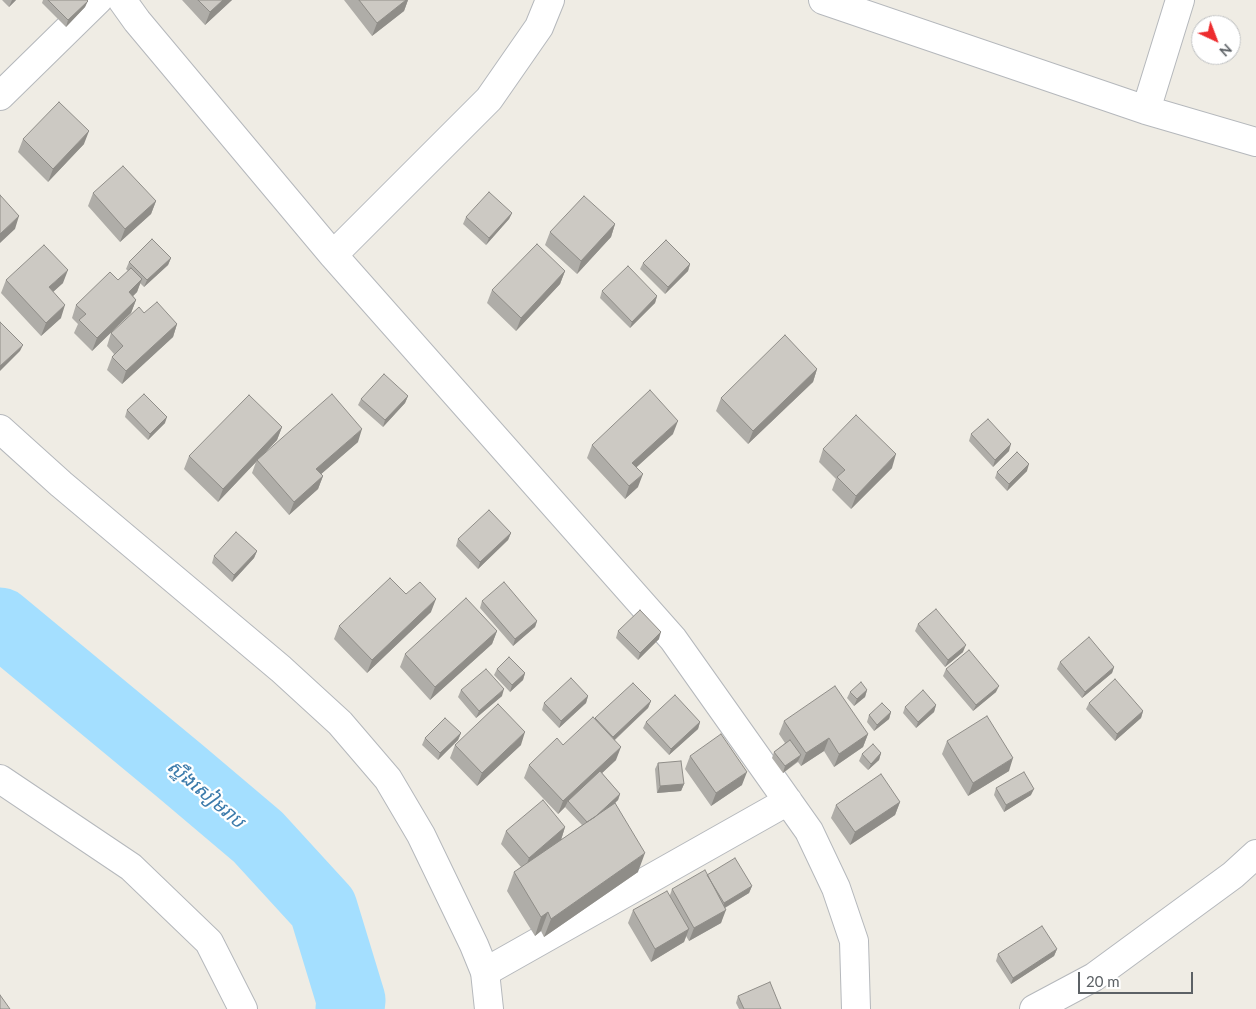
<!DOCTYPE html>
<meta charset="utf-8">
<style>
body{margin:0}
#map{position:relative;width:1256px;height:1009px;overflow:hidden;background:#efece4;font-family:Lato,sans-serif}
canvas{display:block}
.north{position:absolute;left:1191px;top:15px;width:50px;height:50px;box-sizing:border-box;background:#fff;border:1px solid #bec0c1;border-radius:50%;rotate:137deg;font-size:14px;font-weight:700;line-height:20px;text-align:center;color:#5c6165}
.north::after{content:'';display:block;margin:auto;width:18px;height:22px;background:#ed2c2e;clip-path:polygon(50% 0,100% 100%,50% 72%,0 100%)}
.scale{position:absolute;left:1078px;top:972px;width:115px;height:22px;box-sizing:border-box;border:2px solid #5c6165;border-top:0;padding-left:6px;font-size:15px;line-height:18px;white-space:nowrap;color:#5c6165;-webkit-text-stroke:4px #fff;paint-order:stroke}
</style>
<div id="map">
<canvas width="1256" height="1009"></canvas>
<div class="north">N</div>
<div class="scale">20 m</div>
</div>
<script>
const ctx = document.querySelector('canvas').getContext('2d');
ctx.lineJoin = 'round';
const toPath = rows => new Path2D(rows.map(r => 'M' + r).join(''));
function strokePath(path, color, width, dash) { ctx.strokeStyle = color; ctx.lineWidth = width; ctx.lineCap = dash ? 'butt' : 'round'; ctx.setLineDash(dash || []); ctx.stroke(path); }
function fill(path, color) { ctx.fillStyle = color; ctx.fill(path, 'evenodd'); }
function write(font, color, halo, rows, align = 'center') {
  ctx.font = font + ' Lato,"Noto Sans Khmer",sans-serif'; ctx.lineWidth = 4.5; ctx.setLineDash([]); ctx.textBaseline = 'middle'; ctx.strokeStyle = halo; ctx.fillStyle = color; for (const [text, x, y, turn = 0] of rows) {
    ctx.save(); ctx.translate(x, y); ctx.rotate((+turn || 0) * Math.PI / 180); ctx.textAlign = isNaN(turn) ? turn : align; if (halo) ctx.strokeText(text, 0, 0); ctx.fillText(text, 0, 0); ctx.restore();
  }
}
strokePath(toPath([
 [0,622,180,771,258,837,323,908,351,1000,350,1009]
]), '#a4dfff', 69);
const minor = toPath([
 [122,0,137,21,333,255,673,639,809,831,836,888,854,941,856,1009],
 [823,0,1146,110,1256,142],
 [0,96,98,0],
 [1146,110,1180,0],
 [333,255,489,99,539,27,550,0],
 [0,779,131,867,209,942,243,1009],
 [485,972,788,801],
 [1034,1009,1094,977,1233,875,1256,854]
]);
const tertiary = toPath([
 [0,429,61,484,281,669,340,723,388,779,421,835,474,945,485,972,489,1009]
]);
strokePath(minor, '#b5b8bc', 30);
strokePath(tertiary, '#b5b8bc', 30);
strokePath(minor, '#fff', 28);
strokePath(tertiary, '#fff', 28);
fill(toPath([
 [2,0,16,0,9,7],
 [43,0,87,0,85,7,66,27,42,3],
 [182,0,232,0,205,25],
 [344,0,408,0,404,11,372,36],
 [23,139,84,144,48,182,18,152],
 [93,193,156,201,151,214,120,242,88,206],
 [512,213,509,219,486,245,463,224,466,217],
 [615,224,611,237,577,274,545,245,550,232],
 [171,258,168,265,144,287,140,283,137,292,133,296,136,300,131,313,92,351,74,333,78,324,72,318,76,305,118,280,128,271,126,269,129,262],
 [643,263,690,264,688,271,665,294,640,269],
 [565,271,560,284,516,331,487,303,492,290],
 [6,280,63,283,53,292,61,318,41,336,1,293],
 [602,291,657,296,655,303,630,328,600,298],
 [144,313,177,324,173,337,122,384,107,370,112,357,114,354,107,346,111,333],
 [817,369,813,382,748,444,716,411,721,398],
 [408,396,405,403,383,427,358,405,361,399],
 [127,410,165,423,148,440,125,417],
 [282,427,277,440,265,453,358,442,321,474,323,476,318,489,289,515,252,473,256,462,218,502,184,469,189,456],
 [673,434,636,467,638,487,625,499,587,458,592,445],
 [971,434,1009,451,993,467,969,441],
 [823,449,892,468,851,509,832,490,836,479,819,462],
 [1027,471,1007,491,995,478,997,472],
 [511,533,508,540,478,569,456,546,458,539],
 [257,551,254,558,232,582,212,563,214,556],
 [406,594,431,612,367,673,334,639,339,626],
 [482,601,537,621,535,627,513,646,480,608],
 [918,624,963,652,945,667,915,631],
 [497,631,492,644,430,700,400,667,405,654],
 [618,631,659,639,638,660,616,638],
 [1060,662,1114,667,1112,673,1082,698,1057,669],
 [497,669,525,673,523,680,510,692,494,675],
 [946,669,996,692,973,711,943,676],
 [461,690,502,696,476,718,458,697],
 [867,690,865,697,854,706,847,698,850,692],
 [588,696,586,703,559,728,542,710,544,703],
 [651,701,648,708,615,740,616,760,602,773,620,794,618,800,615,803,638,872,544,937,541,931,535,936,507,891,514,872,521,867,501,844,506,831,565,827,561,840,582,825,565,807,558,814,524,778,529,765,563,745,595,718],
 [1089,703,1143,711,1141,718,1115,741,1086,709],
 [936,705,934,712,916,728,903,713,905,707],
 [891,712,889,719,874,731,867,722,869,715],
 [784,721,868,734,863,747,834,767,824,751,801,766,798,762,783,773,772,758,774,752,785,743,779,734],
 [646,722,700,722,698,729,669,755,643,728],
 [461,733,458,740,438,760,422,745,425,738],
 [947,741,1009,771,968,796,942,754],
 [455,745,521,745,477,786,450,758],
 [881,753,879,760,868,770,859,761,862,754],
 [690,756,742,785,711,806,685,769],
 [658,763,684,784,681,791,657,793,655,769],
 [996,788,1031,795,1004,812,994,795],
 [900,802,895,815,850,845,831,818,836,805],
 [707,875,752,886,749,893,725,908,721,923,689,941,686,936,684,942,651,962,628,923,633,910,670,895,672,889],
 [1057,949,1054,956,1011,984,996,961,998,954],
 [738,996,781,1009,739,1009,736,1003]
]), '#afada8');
fill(toPath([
 [12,0,16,0,9,7],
 [223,0,232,0,205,25,210,12],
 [406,0,408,0,404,11,372,36,377,23],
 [88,1,85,7,66,27,68,20],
 [89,131,84,144,48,182,53,169],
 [156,201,151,214,120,242,125,229],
 [512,213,509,219,486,245,489,238],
 [19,216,15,229,0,243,0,234],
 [615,224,611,237,577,274,581,261],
 [171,258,168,265,144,287,147,280],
 [690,264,688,271,665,294,668,287],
 [68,270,63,283,44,300,49,287],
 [565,271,560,284,516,331,521,318],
 [142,279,137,292,124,305,129,292],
 [657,296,655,303,630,328,632,322],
 [136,300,131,313,92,351,97,338],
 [65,305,61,318,41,336,46,323],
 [177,324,173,337,122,384,126,371],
 [23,345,20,351,0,371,0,366],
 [817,369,813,382,748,444,753,431],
 [408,396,405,403,383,427,385,420],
 [167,417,165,423,148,440,150,434],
 [678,421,673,434,627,476,632,463],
 [282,427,277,440,257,461,257,460,256,462,218,502,223,489],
 [362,429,358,442,312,482,316,469],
 [1011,444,1009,451,993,467,995,460],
 [896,454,892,468,851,509,856,496],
 [1029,464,1027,471,1007,491,1009,484],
 [643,474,638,487,625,499,629,486],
 [323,476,318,489,289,515,294,502],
 [511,533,508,540,478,569,480,562],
 [257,551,254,558,232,582,234,575],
 [436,599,431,612,367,673,372,660],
 [537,621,535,627,513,646,515,639],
 [497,631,492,644,430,700,435,687],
 [661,632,659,639,638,660,640,653],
 [966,645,963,652,945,667,948,660],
 [1114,667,1112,673,1082,698,1085,692],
 [525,673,523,680,510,692,512,685],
 [999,686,996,692,973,711,976,705],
 [504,689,502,696,476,718,479,711],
 [867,690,865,697,854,706,857,699],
 [588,696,586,703,559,728,561,721],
 [651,701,648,708,611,743,613,737],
 [936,705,934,712,916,728,918,722],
 [1143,711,1141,718,1115,741,1117,734],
 [891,712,889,719,874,731,877,725],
 [700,722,698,729,669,755,671,749],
 [525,732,521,745,477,786,482,773],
 [461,733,458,740,438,760,440,753],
 [868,734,863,747,834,767,839,754],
 [829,738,824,751,801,766,806,753],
 [621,747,616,760,570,803,568,801,565,807,558,814,563,801],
 [881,753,879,760,868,770,871,764],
 [801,755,798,761,783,773,785,766],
 [1013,758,1009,771,968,796,973,783],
 [747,772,742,785,711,806,716,793],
 [684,784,681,791,657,793,660,786],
 [1034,789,1031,795,1004,812,1006,805],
 [620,794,618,800,586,829,588,822],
 [900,802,895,815,850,845,855,832],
 [565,827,561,840,524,871,529,858],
 [645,853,638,872,544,937,551,919],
 [752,886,749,893,721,910,724,903],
 [726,910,721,923,689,941,694,928],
 [548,912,541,931,535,936,541,917],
 [689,929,684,942,651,962,655,949],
 [1057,949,1054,956,1011,984,1013,978]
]), '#8f8d88');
const building = toPath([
 [48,0,87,0,88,1,68,20,48,0],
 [198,0,223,0,210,12,198,0],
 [359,0,406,0,377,23,359,0],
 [59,102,89,131,53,169,23,139,59,102],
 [123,166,156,201,125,229,93,193,123,166],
 [489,192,512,213,489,238,466,217,489,192],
 [0,195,19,216,0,234,0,195],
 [584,196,615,224,581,261,550,232,584,196],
 [152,239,171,258,147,280,129,262,152,239],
 [666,240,690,264,668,287,643,263,666,240],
 [537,244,565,271,521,318,492,290,537,244],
 [44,245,68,270,49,287,65,305,46,323,6,280,44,245],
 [628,266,657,296,632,322,602,291,628,266],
 [131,268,142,279,129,292,136,300,97,338,79,320,86,314,76,305,110,272,118,280,131,268],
 [157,302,177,324,126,371,112,357,123,346,111,333,139,307,144,313,157,302],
 [0,322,23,345,0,366,0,322],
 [785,335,817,369,753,431,721,398,785,335],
 [384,374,408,396,385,420,361,399,384,374],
 [650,390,678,421,632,463,643,474,629,486,592,445,650,390],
 [144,394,167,417,150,434,127,410,144,394],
 [332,394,362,429,316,469,323,476,294,502,257,460,332,394],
 [249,395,282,427,223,489,189,456,249,395],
 [856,415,896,454,856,496,837,477,845,470,823,449,856,415],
 [988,419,1011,444,995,460,971,434,988,419],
 [1017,452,1029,464,1009,484,997,472,1017,452],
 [489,510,511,533,480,562,458,539,489,510],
 [236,532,257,551,234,575,214,556,236,532],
 [390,578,406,594,420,582,436,599,372,660,339,626,390,578],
 [504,582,537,621,515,639,482,601,504,582],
 [466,598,497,631,435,687,405,654,466,598],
 [936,609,966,645,948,660,918,624,936,609],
 [640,610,661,632,640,653,618,631,640,610],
 [1089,637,1114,667,1085,692,1060,662,1089,637],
 [969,650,999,686,976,705,946,669,969,650],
 [509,657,525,673,512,685,497,669,509,657],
 [486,669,504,689,479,711,461,690,486,669],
 [571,678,588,696,561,721,544,703,571,678],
 [1115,679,1143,711,1117,734,1089,703,1115,679],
 [861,682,867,690,857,699,850,692,861,682],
 [633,683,651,701,613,737,595,718,633,683],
 [835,686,868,734,839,754,829,738,806,753,784,721,835,686],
 [923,690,936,705,918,722,905,707,923,690],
 [675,695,700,722,671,749,646,722,675,695],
 [882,703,891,712,877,725,869,715,882,703],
 [498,704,525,732,482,773,455,745,498,704],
 [987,716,1013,758,973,783,947,741,987,716],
 [593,717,621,747,563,801,529,765,557,738,563,745,593,717],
 [445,718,461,733,440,753,425,738,445,718],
 [721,734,747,772,716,793,690,756,721,734],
 [790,740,801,755,785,766,774,752,790,740],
 [873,744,881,753,871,764,862,754,873,744],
 [681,761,684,784,660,786,658,763,681,761],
 [600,771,620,794,595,817,587,822,568,801,600,771],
 [1024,772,1034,789,1006,805,996,788,1024,772],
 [881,774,900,802,855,832,836,805,881,774],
 [543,800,565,827,529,858,506,831,543,800],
 [615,803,645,853,551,919,548,912,541,917,514,872,615,803],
 [735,858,752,886,724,903,707,875,735,858],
 [705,870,726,910,694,928,672,889,705,870],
 [667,891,689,929,655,949,633,910,667,891],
 [1042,926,1057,949,1013,978,998,954,1042,926],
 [770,982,781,1009,744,1009,738,996,770,982],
 [0,995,10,1009,0,1009,0,995]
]);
fill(building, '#ccc9c3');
strokePath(building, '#8f8d88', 1);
write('italic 19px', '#3c7bab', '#fff', [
 ["ស្ទឹងសៀមរាប",206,794,40]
]);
</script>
